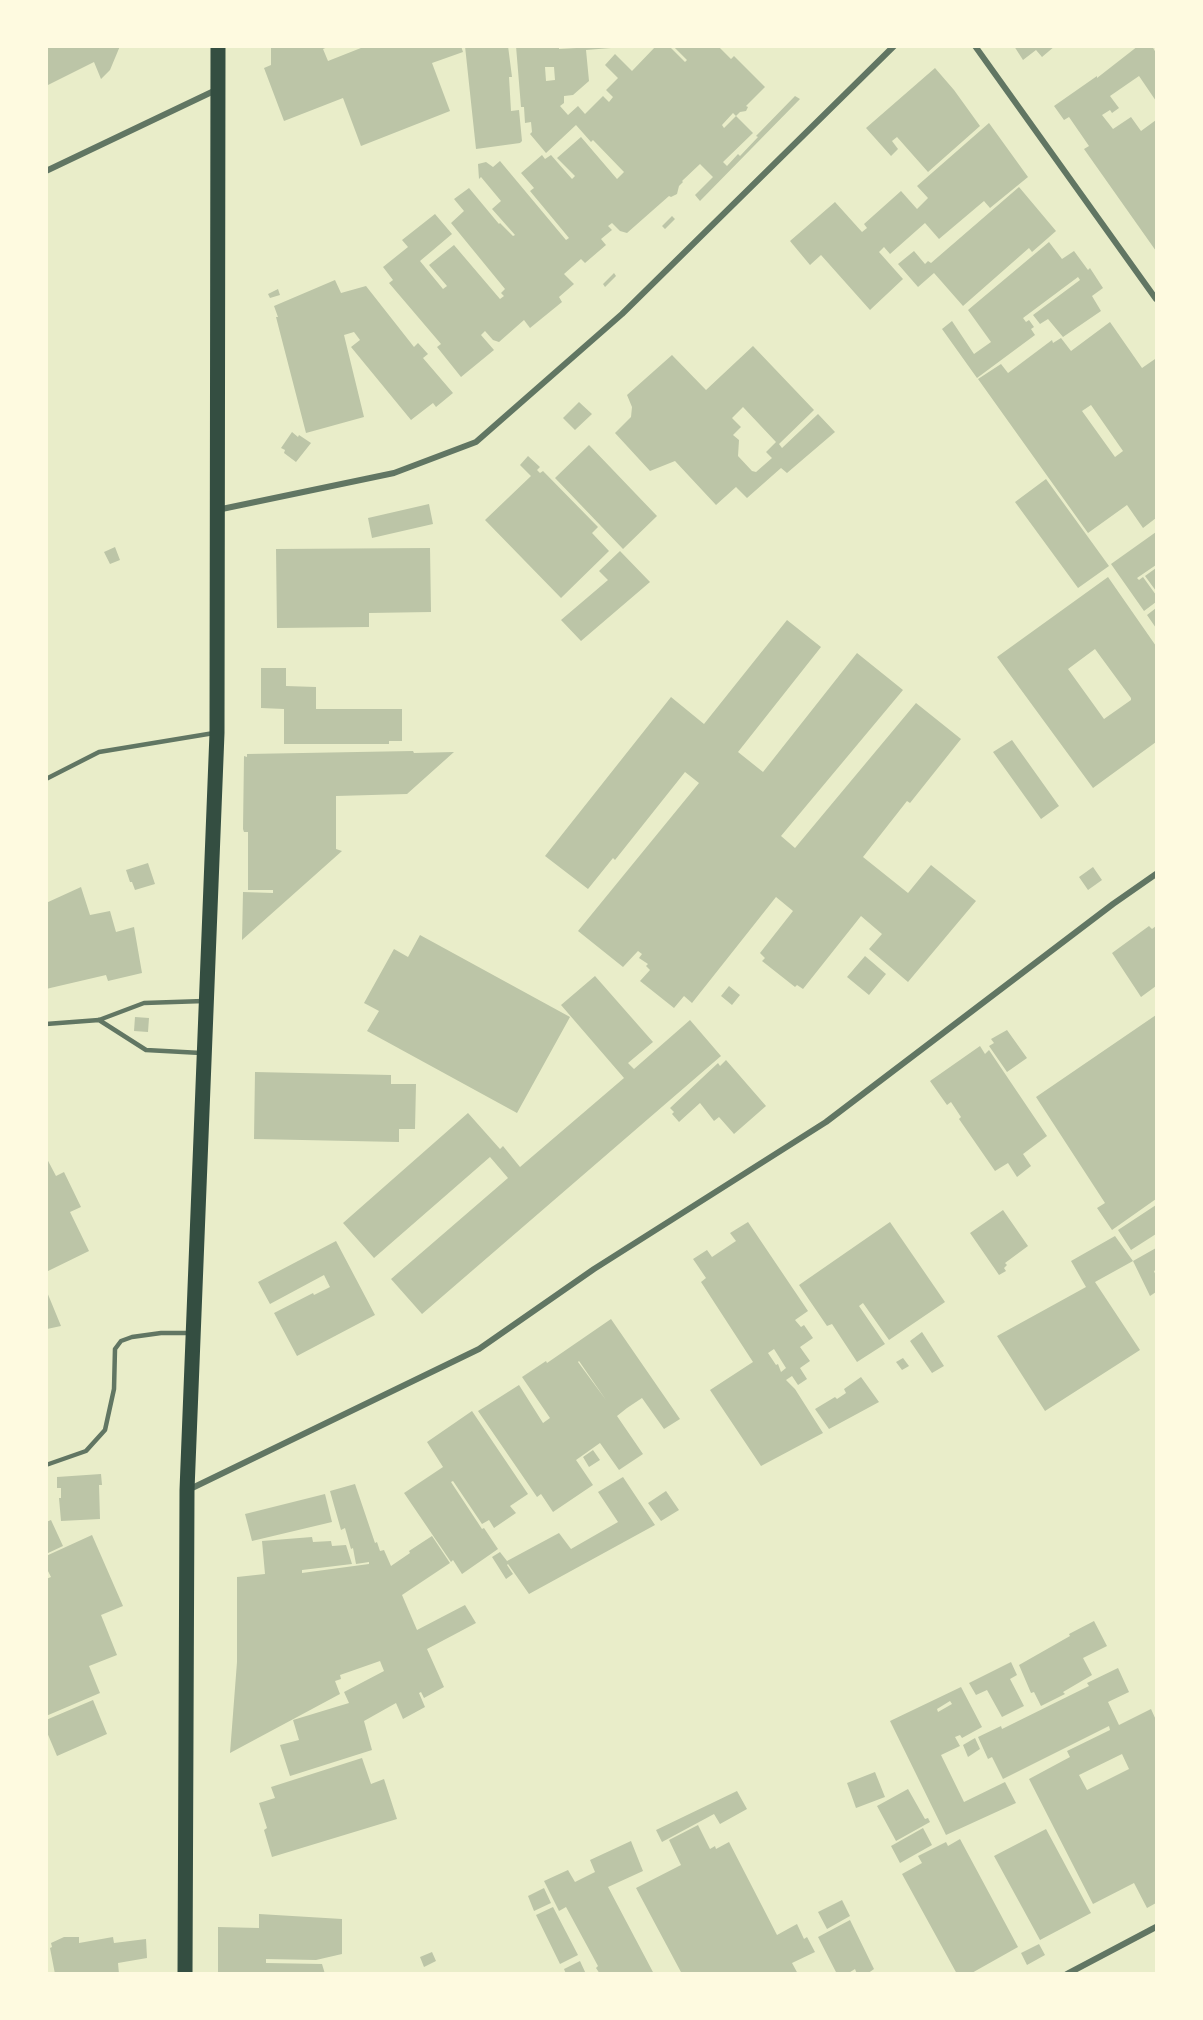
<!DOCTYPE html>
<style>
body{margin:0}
#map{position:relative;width:1203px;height:2020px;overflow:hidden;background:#e9edc9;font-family:Georgia,serif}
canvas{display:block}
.frame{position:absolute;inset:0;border:48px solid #fefae0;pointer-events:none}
</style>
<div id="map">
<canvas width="1203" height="2020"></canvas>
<div class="frame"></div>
</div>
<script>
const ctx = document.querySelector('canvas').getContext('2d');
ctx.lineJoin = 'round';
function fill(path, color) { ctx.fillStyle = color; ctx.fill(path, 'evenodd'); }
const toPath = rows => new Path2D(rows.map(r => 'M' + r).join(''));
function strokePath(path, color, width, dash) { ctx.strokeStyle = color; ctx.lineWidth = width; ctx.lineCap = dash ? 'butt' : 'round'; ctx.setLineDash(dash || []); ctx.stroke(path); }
fill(toPath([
 [46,46,120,46,110,70,101,79,94,62,46,86],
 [271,46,330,46,323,49,328,61,366,46,461,46,463,52,432,63,450,111,361,146,343,98,284,121,264,68,271,65],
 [465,46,508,46,512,77,509,77,511,111,519,110,522,141,520,143,476,149],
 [516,46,559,46,559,49,611,46,611,48,586,50,589,81,573,95,564,96,564,103,560,106,568,115,578,106,585,114,603,96,609,102,613,97,606,90,618,78,605,65,615,54,632,71,656,46,669,46,685,62,687,60,673,46,718,46,731,59,734,56,765,87,746,106,748,107,746,111,740,112,736,116,733,113,722,125,724,128,736,116,753,133,723,162,727,166,738,154,740,156,758,137,756,136,795,96,800,99,700,201,695,195,713,177,700,164,682,181,683,182,679,186,677,194,671,197,669,196,627,233,620,231,612,223,608,226,612,230,601,239,606,245,585,263,581,259,564,274,574,284,559,297,562,302,530,328,524,320,499,342,493,340,485,331,481,335,494,350,461,377,437,347,441,344,389,283,393,280,383,267,408,247,402,240,435,214,452,234,420,261,443,289,447,286,429,265,454,245,500,299,504,296,501,293,505,289,451,223,464,211,454,199,469,188,499,224,500,223,513,236,515,235,492,209,501,201,481,177,479,179,478,164,486,162,493,167,500,161,566,240,569,238,530,191,534,188,521,173,542,155,545,159,551,155,572,179,575,176,557,158,581,137,617,179,624,172,593,140,591,142,576,125,546,153,530,134,532,132,531,122,525,123,524,107,521,107],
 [545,67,554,67,555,80,546,81],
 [1014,46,1055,46,1042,57,1036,50,1023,60],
 [1138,46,1152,46,1156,53,1156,101,1139,76,1110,96,1119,108,1112,113,1110,110,1102,115,1113,129,1131,117,1141,131,1156,120,1156,251,1084,149,1089,146,1069,117,1064,120,1054,106,1097,76,1097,78],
 [935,68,954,90,980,126,928,172,897,137,892,141,898,149,891,156,866,128],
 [989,123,1028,177,990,208,984,201,939,239,925,223,890,254,884,247,879,252,903,279,870,310,821,255,810,265,790,241,835,202,862,232,867,228,864,224,901,191,917,209,928,198,917,186],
 [1019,187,1056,231,1032,252,1029,248,963,306,934,273,918,287,898,264,914,251,925,264,928,261,931,263],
 [672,216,675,219,665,229,662,226],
 [1049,242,1062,259,1074,251,1088,270,1090,268,1103,288,1092,296,1101,311,1063,337,1048,319,1040,324,1033,315,1080,280,1078,277,1023,318,1026,322,1029,320,1034,327,1031,329,1035,335,977,378,942,329,952,321,974,354,991,342,968,310],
 [614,273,616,276,605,287,603,284],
 [335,280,341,293,366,286,414,347,418,343,428,354,423,358,453,393,436,407,433,403,411,420,351,347,360,340,354,332,344,335,364,417,306,433,276,317,278,317,274,306],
 [278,289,280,295,270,298,268,294],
 [1110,322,1142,368,1155,359,1156,360,1156,518,1143,528,1127,505,1088,533,978,379,1001,364,1008,373,1052,340,1053,343,1061,338,1071,351],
 [1091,405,1123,451,1115,457,1082,411],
 [753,346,814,410,779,444,782,448,818,414,835,432,787,473,781,468,747,498,736,487,716,505,675,461,650,471,615,433,631,417,632,407,627,395,672,355,706,390],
 [743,407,776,442,766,452,772,458,756,472,752,471,738,456,739,440,733,435,741,427,732,418],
 [579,402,592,414,575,430,563,418],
 [292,432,298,437,299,435,311,443,296,462,284,453,285,450,281,448],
 [589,445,657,516,623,549,555,478],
 [528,456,540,467,537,470,540,473,543,471,598,527,592,533,609,551,561,598,485,520,531,476,520,465],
 [1046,479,1109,566,1078,588,1015,502],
 [429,504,433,524,372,538,368,518],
 [1156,532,1156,565,1137,578,1139,580,1143,577,1156,595,1156,602,1144,611,1111,564],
 [115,547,120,560,110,564,104,552],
 [430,548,431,612,369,613,369,627,277,628,276,549],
 [620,551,650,582,581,641,561,620,608,580,599,571],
 [1156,568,1156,591,1145,576],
 [1108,577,1156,646,1156,742,1093,788,997,657],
 [1095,649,1131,698,1131,700,1104,719,1068,669],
 [1156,608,1156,628,1147,615],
 [787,620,821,647,738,752,763,772,857,653,903,690,781,836,795,848,916,703,961,739,910,803,907,801,863,857,908,893,931,865,976,901,908,982,869,949,882,934,861,916,803,989,797,985,795,987,762,961,765,958,760,953,793,911,776,897,692,1003,684,996,674,1008,640,981,650,970,646,966,648,964,639,958,642,954,638,951,623,967,578,931,699,783,685,772,615,860,613,858,588,889,545,856,671,697,704,724],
 [261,668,286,668,286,686,316,687,316,709,402,709,402,741,389,741,389,744,284,744,284,709,261,708],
 [1012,740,1059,806,1041,819,993,752],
 [413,751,414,753,454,752,407,794,336,796,336,849,342,851,242,940,243,892,273,893,273,890,248,890,248,832,244,832,243,829,244,756,247,757,247,754],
 [148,863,155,884,135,890,132,882,130,882,126,870],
 [1093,867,1102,880,1088,890,1079,877],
 [81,887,90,915,110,911,116,932,134,927,142,973,108,981,106,975,46,989,46,903],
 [1149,926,1152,929,1156,926,1156,986,1141,997,1112,953],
 [420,935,570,1017,517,1113,367,1031,379,1011,364,1003,394,949,408,957],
 [865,956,886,974,869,995,847,977],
 [595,976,653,1042,628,1063,634,1069,690,1020,721,1056,422,1314,391,1279,508,1178,490,1157,374,1258,343,1223,468,1113,500,1149,503,1146,520,1167,624,1078,561,1005],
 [729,986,740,995,732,1005,721,996],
 [1156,1015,1156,1199,1112,1230,1097,1208,1105,1203,1036,1097],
 [135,1017,149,1018,148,1032,134,1031],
 [1007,1030,1027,1058,1007,1072,989,1046,994,1043,991,1039],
 [980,1046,985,1054,989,1050,1047,1136,1023,1154,1031,1166,1017,1177,1008,1163,995,1171,959,1119,961,1117,951,1102,947,1105,930,1081],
 [726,1060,766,1106,734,1134,719,1117,714,1121,700,1103,679,1122,672,1114,674,1112,670,1108,718,1063,720,1066],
 [255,1072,391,1075,391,1084,416,1084,415,1129,399,1129,399,1142,254,1139],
 [46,1157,56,1176,64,1172,81,1207,70,1212,89,1251,46,1272],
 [1156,1205,1156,1234,1131,1250,1118,1230],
 [1003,1210,1028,1246,1005,1263,1007,1265,1004,1268,1006,1271,999,1275,970,1233],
 [748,1222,808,1311,795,1320,801,1327,804,1325,813,1338,800,1347,810,1361,800,1368,807,1379,798,1385,792,1376,786,1380,795,1389,823,1433,761,1466,710,1390,753,1362,701,1282,706,1278,693,1259,707,1250,712,1257,736,1241,730,1233],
 [774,1349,786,1368,781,1372,778,1364,776,1365,768,1353],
 [890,1222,945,1302,889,1340,863,1303,859,1306,885,1344,857,1362,832,1324,827,1326,799,1285],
 [1115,1236,1133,1261,1156,1248,1156,1270,1154,1271,1156,1276,1156,1292,1150,1296,1133,1261,1095,1282,1140,1350,1045,1411,997,1336,1086,1287,1071,1261],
 [336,1241,375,1315,297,1356,274,1313,313,1293,314,1295,330,1287,324,1275,270,1304,258,1282],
 [47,1292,61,1326,47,1329],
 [611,1319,680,1419,664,1429,642,1398,627,1408,617,1416,643,1454,619,1470,600,1443,576,1460,593,1485,553,1512,541,1494,537,1497,478,1411,519,1385,543,1423,550,1418,522,1377,546,1361,547,1363],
 [579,1361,606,1400,578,1362],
 [922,1332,944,1366,932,1373,910,1341],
 [903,1358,909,1366,902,1370,896,1362],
 [861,1377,879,1402,829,1429,815,1409,835,1397,837,1399,846,1393,844,1389],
 [472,1411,528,1494,510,1506,516,1513,494,1528,489,1520,482,1524,453,1481,451,1482,482,1529,484,1528,498,1549,462,1574,453,1560,451,1562,404,1493,443,1467,427,1442],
 [593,1450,600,1460,589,1467,583,1457],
 [101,1474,102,1485,99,1485,100,1519,61,1521,59,1498,61,1498,61,1488,57,1488,57,1477],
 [623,1477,655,1525,529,1594,508,1564,507,1565,513,1574,506,1579,492,1557,500,1552,507,1561,559,1533,571,1549,618,1522,598,1492],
 [355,1484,375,1543,377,1542,380,1551,384,1550,391,1566,410,1553,409,1551,432,1536,450,1563,402,1595,417,1630,465,1605,476,1623,427,1649,444,1687,424,1698,421,1692,419,1693,425,1707,403,1719,396,1703,364,1721,372,1750,290,1776,280,1745,299,1740,293,1720,349,1703,344,1692,384,1671,380,1661,340,1675,341,1679,335,1681,340,1694,230,1753,237,1662,237,1577,265,1574,262,1541,312,1537,313,1542,331,1541,332,1546,346,1545,352,1564,302,1570,302,1573,369,1564,369,1562,356,1564,353,1548,351,1549,345,1528,341,1530,330,1491],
 [666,1491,679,1510,661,1521,648,1503],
 [325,1494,332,1522,252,1541,245,1514],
 [51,1520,63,1546,46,1554,46,1522],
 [92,1535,123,1606,101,1615,117,1655,89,1666,100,1693,46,1716,46,1579,51,1577,46,1567,46,1556],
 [1094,1621,1107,1646,1083,1658,1092,1675,1063,1692,1065,1694,1041,1706,1034,1692,1031,1693,1019,1665,1070,1636,1069,1634],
 [1011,1662,1017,1675,1010,1679,1024,1706,1002,1717,987,1690,976,1695,969,1683],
 [1118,1668,1129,1692,1108,1702,1119,1725,1151,1709,1156,1720,1156,1903,1147,1908,1134,1883,1093,1904,1029,1779,1070,1757,1067,1751,1110,1730,1109,1726,1003,1779,992,1757,988,1759,978,1737,1001,1726,1002,1729,1089,1686,1087,1683],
 [1122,1754,1129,1769,1087,1790,1079,1775],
 [961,1687,982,1727,962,1738,960,1735,955,1737,960,1746,941,1755,964,1802,1005,1782,1016,1803,946,1835,890,1721],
 [950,1701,952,1704,938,1712,937,1709],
 [93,1700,107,1734,57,1756,46,1730,46,1720],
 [975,1738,980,1749,968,1757,963,1745],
 [362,1758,371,1784,384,1779,397,1819,272,1857,264,1830,267,1828,259,1803,275,1798,271,1787],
 [875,1772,885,1797,856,1808,847,1783],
 [908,1789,925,1819,928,1818,930,1822,896,1841,877,1806],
 [737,1791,747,1809,720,1824,714,1814,662,1842,656,1830],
 [698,1825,710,1849,715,1846,716,1849,729,1842,777,1935,797,1924,804,1939,807,1937,815,1952,792,1963,798,1974,682,1974,636,1888,681,1865,669,1840],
 [923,1828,932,1845,900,1863,891,1846],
 [1046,1829,1091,1913,1040,1940,994,1856],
 [960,1839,1018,1947,970,1974,957,1974,902,1874,922,1863,918,1856,946,1842,948,1846],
 [631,1841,643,1871,608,1887,654,1974,600,1974,596,1968,598,1966,566,1907,559,1911,544,1881,568,1870,575,1882,595,1872,590,1860],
 [544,1888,551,1903,534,1911,528,1896],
 [842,1900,850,1916,827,1929,818,1912],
 [553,1907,578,1955,560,1964,536,1915],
 [259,1914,342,1919,342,1954,316,1960,266,1959,266,1963,322,1964,325,1974,218,1974,218,1927,259,1928],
 [850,1920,874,1969,867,1974,857,1974,855,1969,847,1974,837,1974,818,1937],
 [64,1937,79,1937,79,1943,113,1937,114,1943,146,1939,147,1958,118,1963,119,1974,55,1974,50,1948,52,1947,51,1943],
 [1039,1944,1045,1955,1027,1965,1021,1953],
 [432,1952,436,1961,424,1967,420,1957],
 [580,1961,586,1974,566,1974,564,1969]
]), '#bcc5a7');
strokePath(toPath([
 [46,779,99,752,214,733],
 [99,1020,146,1050,201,1053],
 [46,1024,99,1020,144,1003,204,1001],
 [46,1465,86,1451,105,1430,114,1389,115,1349,121,1341,132,1337,161,1333,191,1333]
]), '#617663', 4.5);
strokePath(toPath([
 [975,46,1156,299],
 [46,171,216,90],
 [217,510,394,473,476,442,622,314,894,46],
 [188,1490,479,1349,594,1269,826,1122,1113,904,1156,874],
 [1067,1974,1156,1927]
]), '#617663', 6);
strokePath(toPath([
 [185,1974,187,1490,217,733,218,46]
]), '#344e41', 15);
</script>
